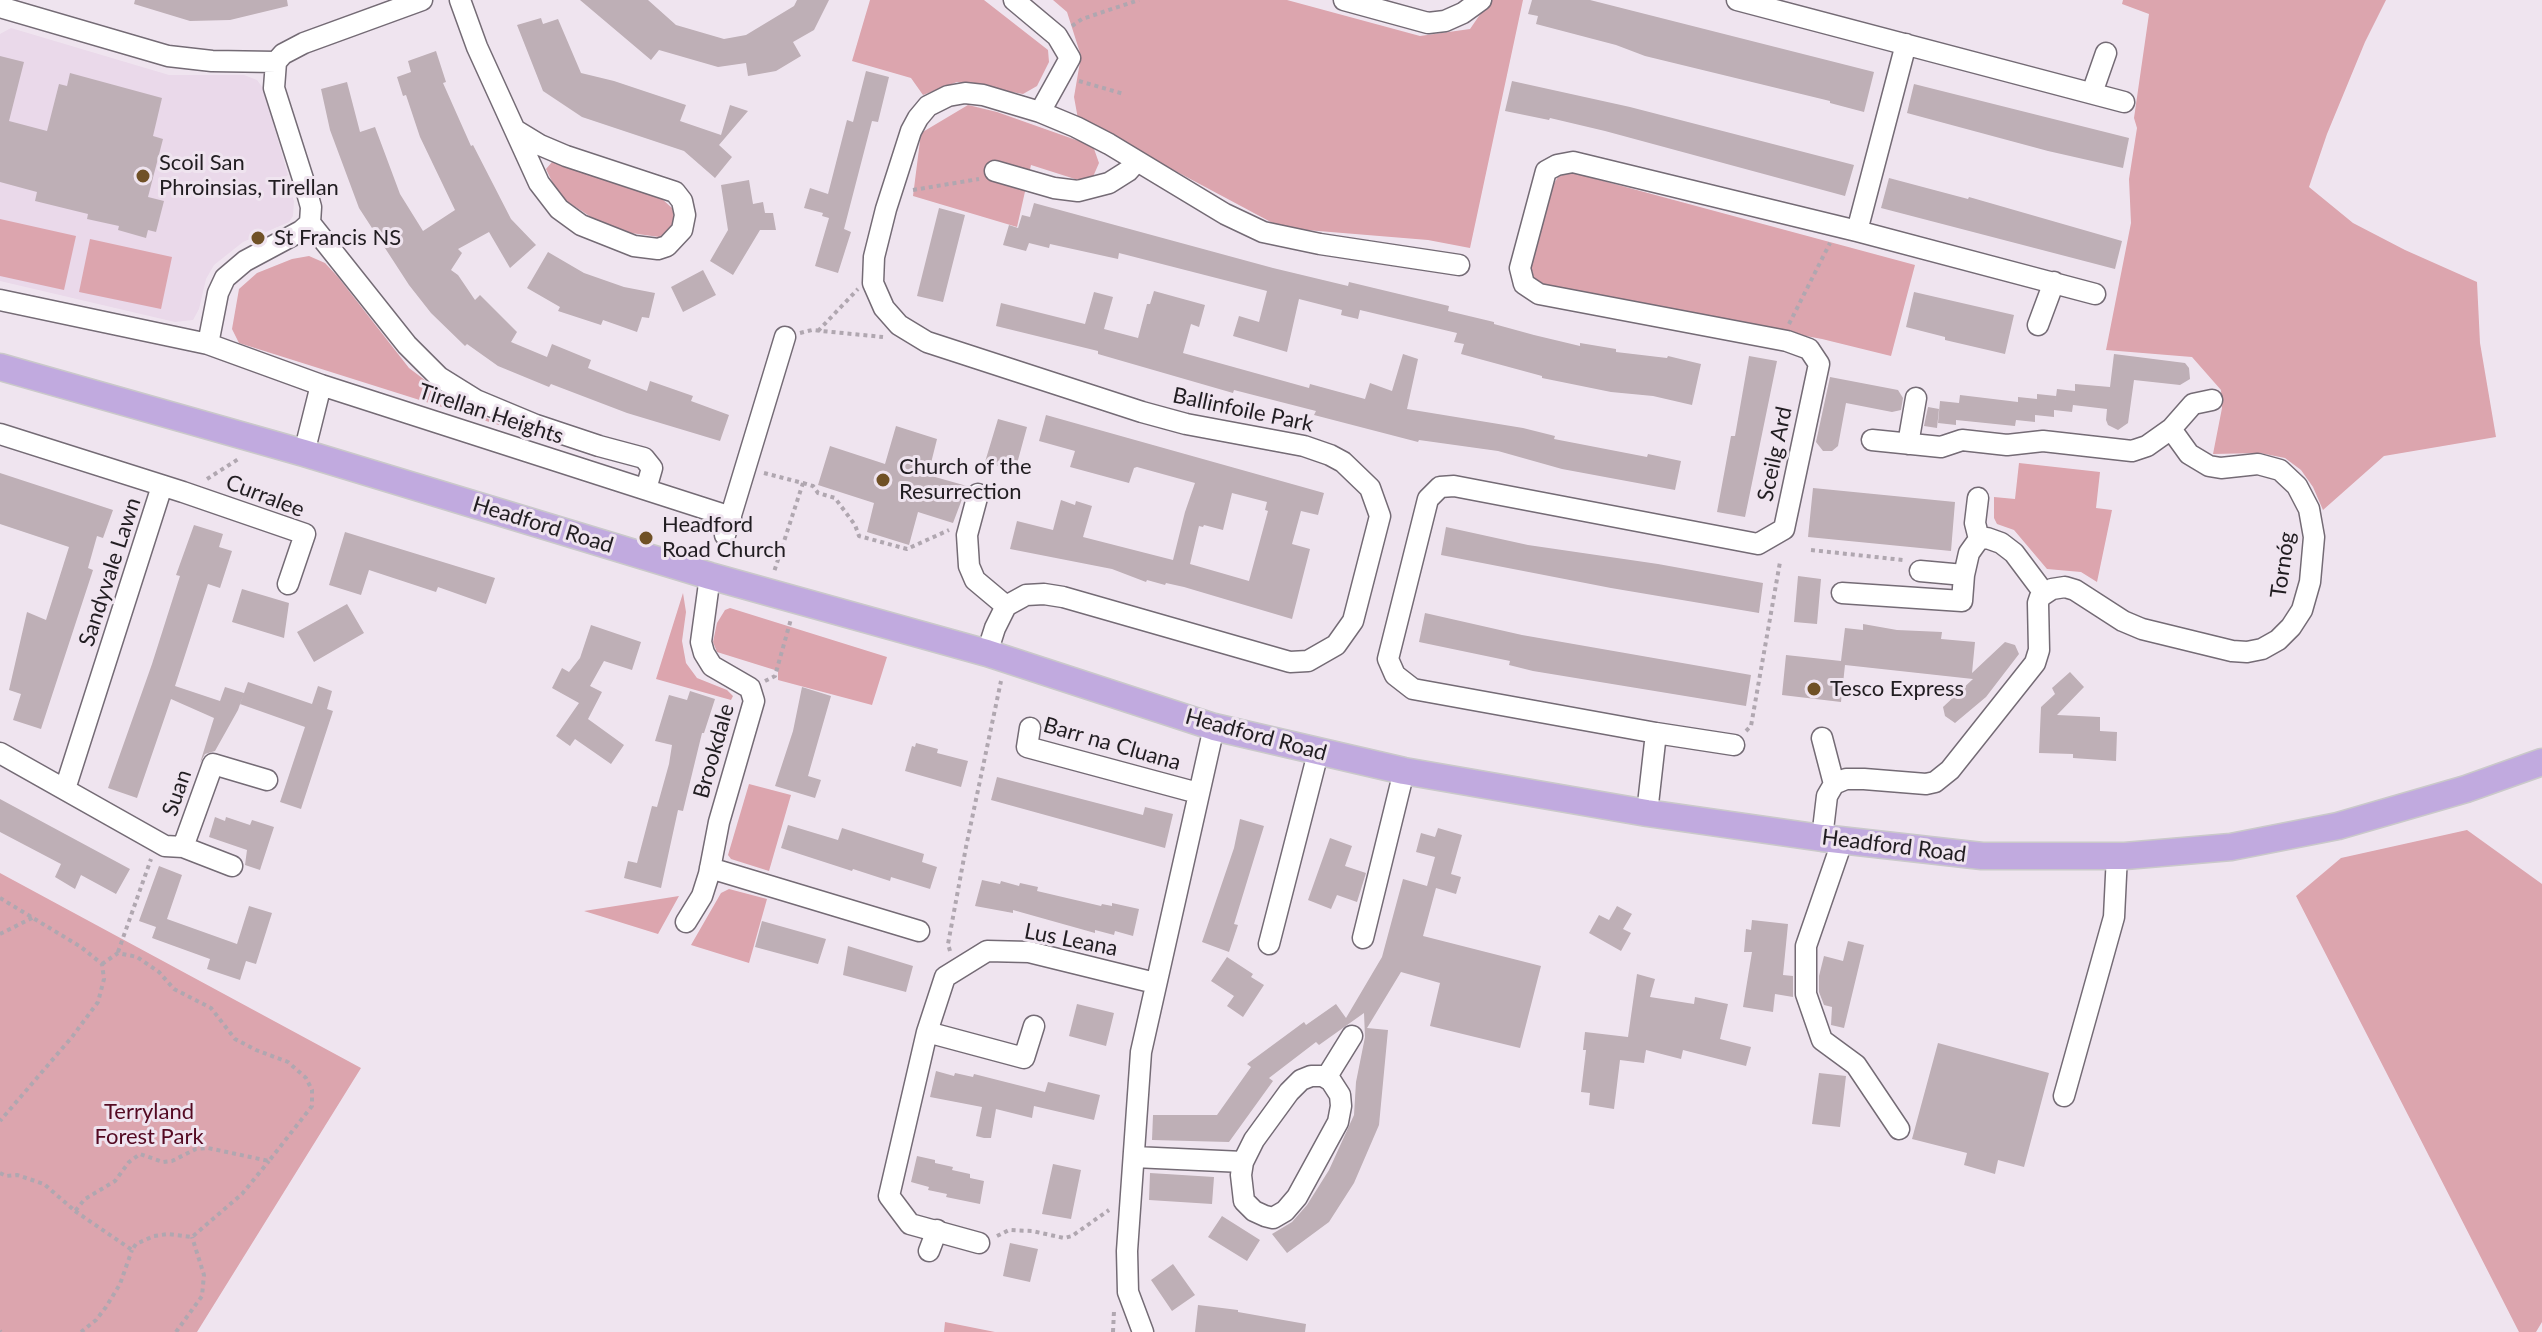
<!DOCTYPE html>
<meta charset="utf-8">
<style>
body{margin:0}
canvas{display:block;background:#efe4ef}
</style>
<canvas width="2542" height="1332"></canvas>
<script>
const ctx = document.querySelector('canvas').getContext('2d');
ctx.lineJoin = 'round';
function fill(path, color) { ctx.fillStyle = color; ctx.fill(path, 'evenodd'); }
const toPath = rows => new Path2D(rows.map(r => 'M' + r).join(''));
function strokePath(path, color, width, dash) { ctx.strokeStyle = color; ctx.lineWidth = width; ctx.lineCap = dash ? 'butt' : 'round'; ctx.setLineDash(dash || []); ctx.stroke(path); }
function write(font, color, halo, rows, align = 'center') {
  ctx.font = font + ' Lato,sans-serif'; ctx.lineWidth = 6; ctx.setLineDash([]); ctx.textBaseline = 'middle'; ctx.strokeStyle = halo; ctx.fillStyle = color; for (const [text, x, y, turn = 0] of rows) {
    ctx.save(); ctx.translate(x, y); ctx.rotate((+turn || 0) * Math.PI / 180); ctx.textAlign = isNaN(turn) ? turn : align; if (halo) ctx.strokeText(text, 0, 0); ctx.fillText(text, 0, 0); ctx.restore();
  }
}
fill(toPath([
 [11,28,169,75,244,75,257,80,263,88,288,175,285,177,294,201,293,216,289,222,243,242,214,265,206,279,199,309,193,320,175,322,0,281,0,34]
]), '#ead9ea');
fill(toPath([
 [870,0,984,0,1048,50,1049,62,1037,86,1023,94,957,82,923,95,911,78,852,61],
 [1053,0,1287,0,1420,36,1470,29,1490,0,1523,0,1470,248,1428,240,1282,228,1078,119,1074,97,1081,56,1067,12],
 [2123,0,2386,0,2365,42,2327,134,2309,187,2353,223,2405,250,2477,282,2480,343,2496,437,2384,456,2323,510,2313,487,2301,470,2285,458,2260,453,2213,454,2222,408,2221,390,2192,357,2106,350,2131,223,2129,179,2137,128,2134,118,2149,14,2122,4],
 [968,105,997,112,1093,146,1099,163,1092,179,1075,179,1031,165,1017,227,913,196,921,133],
 [552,162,661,198,672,208,675,222,670,231,659,237,631,233,597,221,559,196,546,169],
 [1570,172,1915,265,1891,356,1822,339,1544,287,1534,279,1531,266,1551,188,1558,177],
 [0,219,76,236,64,290,0,276],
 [90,239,172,257,161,309,79,292],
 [309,256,325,263,338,277,409,368,451,400,502,426,239,343,232,329,239,289,257,273,292,259],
 [2019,463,2100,472,2096,508,2112,510,2097,582,2081,572,2047,569,2014,530,1997,524,1994,518,1994,497,2015,499],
 [683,593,686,612,682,641,686,663,697,678,727,690,733,696,731,700,656,679],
 [730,608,887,657,872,705,778,680,778,671,717,652,713,642,717,623,725,610],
 [749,784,791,795,769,871,731,859,728,855],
 [2467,830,2542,884,2542,1322,2536,1332,2519,1332,2296,896,2341,858],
 [0,873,361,1068,197,1332,0,1332],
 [729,889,767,899,749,963,691,945,721,893],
 [679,896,658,934,584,911],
 [945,1322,995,1332,944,1332]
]), '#dca5ae');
fill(toPath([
 [135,0,287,0,288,6,230,20,190,21,134,4],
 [580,0,648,0,676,25,724,39,746,35,794,6,797,0,829,0,814,30,793,42,801,56,776,71,748,76,746,63,718,67,659,50,651,60],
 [1532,0,1590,0,1874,72,1864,112,1830,103,1830,101,1645,56,1616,45,1536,24,1538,16,1528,14],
 [541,18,543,24,558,19,581,73,614,81,686,105,680,121,721,135,730,105,748,111,719,145,732,157,715,178,684,151,582,117,543,91,517,25],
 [436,51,446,82,443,83,471,146,473,145,511,219,536,245,510,268,489,232,458,249,462,253,451,270,458,275,475,300,480,295,517,332,511,342,547,357,552,344,591,360,588,368,647,391,650,381,693,396,691,401,729,415,720,441,627,413,551,384,549,387,498,366,467,344,465,346,431,313,409,285,359,208,330,130,321,89,347,82,360,132,375,127,400,194,423,231,455,210,420,137,406,95,403,96,397,77,411,72,408,61],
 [0,56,24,62,9,121,47,131,59,84,67,86,70,73,162,98,153,136,163,139,148,197,164,201,156,232,148,230,146,238,118,230,119,226,87,219,88,214,35,201,37,192,0,182],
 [866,71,889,77,878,122,872,121,844,229,851,232,838,273,815,266,829,218,822,216,823,213,804,208,810,188,828,194,847,120,853,122],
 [1512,81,1630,107,1854,165,1845,196,1605,131,1550,118,1549,120,1505,111],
 [1914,84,2129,138,2123,168,2048,151,1907,113],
 [1889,178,1968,199,1969,197,2122,241,2115,269,1881,208],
 [749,180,753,204,763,202,765,213,773,213,776,230,760,230,733,275,710,261,728,230,721,185],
 [1034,203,1273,268,1348,286,1349,282,1449,306,1448,311,1494,322,1494,324,1534,335,1580,346,1580,343,1616,349,1616,352,1667,358,1668,356,1701,364,1692,405,1653,396,1611,392,1542,378,1542,376,1461,354,1464,344,1454,342,1457,333,1360,310,1358,319,1341,315,1342,310,1299,299,1287,352,1233,336,1239,316,1259,322,1267,291,1119,253,1118,259,1050,244,1049,248,1029,243,1026,251,1003,245,1009,225,1018,228,1022,215,1030,217],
 [939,208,965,215,943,302,917,296],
 [548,252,584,273,624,287,655,293,649,318,642,317,637,332,603,320,601,325,558,311,560,307,527,288],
 [703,270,716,295,683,312,671,287],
 [1154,291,1205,305,1199,327,1191,324,1183,353,1309,388,1310,384,1365,399,1370,383,1392,391,1403,354,1418,359,1407,409,1523,428,1555,436,1554,439,1647,457,1648,454,1681,461,1675,490,1562,469,1498,451,1419,440,1418,442,1314,415,1316,411,1234,390,1233,393,1098,354,1098,351,996,326,1001,303,1085,324,1094,292,1113,297,1104,329,1138,338,1147,304,1150,304],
 [1914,292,2014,315,2005,354,1945,340,1945,337,1906,327],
 [2114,354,2185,363,2189,368,2190,379,2180,385,2134,380,2128,423,2118,430,2108,425,2106,420,2107,409,2073,405,2072,412,2054,410,2054,417,2035,415,2035,422,2016,420,2015,426,1956,420,1956,425,1938,423,1940,401,1959,403,1960,395,2018,402,2018,397,2037,399,2037,394,2056,396,2055,404,2057,389,2075,391,2075,384,2110,387],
 [1749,356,1777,361,1745,517,1717,512,1731,436,1735,436],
 [1830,377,1898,390,1903,398,1901,410,1892,412,1846,403,1838,446,1832,451,1823,451,1816,442],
 [1928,407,1939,409,1937,428,1924,426],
 [1046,415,1324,493,1318,515,1301,511,1292,544,1310,549,1292,619,1184,587,1166,583,1165,585,1147,580,1146,582,1112,569,1010,549,1017,521,1053,530,1061,500,1075,505,1076,501,1092,506,1083,537,1173,560,1185,512,1195,483,1137,467,1134,468,1129,483,1070,467,1075,451,1039,441],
 [1232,493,1267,502,1265,510,1268,511,1249,581,1190,564,1199,526,1203,527,1204,525,1223,530],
 [998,419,1027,427,1015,471,985,462],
 [896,426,937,439,928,475,967,486,953,523,918,512,909,545,867,532,874,503,818,485,830,446,885,464],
 [0,473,113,510,103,538,97,536,88,568,93,570,41,729,13,720,21,694,9,690,27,612,46,620,69,547,0,524],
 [1813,488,1955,502,1951,551,1808,537],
 [194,525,223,534,219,547,232,551,220,588,208,584,175,686,220,701,225,687,244,693,238,710,215,751,205,754,200,763,214,718,171,699,137,798,108,788,152,664,180,576,176,575],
 [1446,527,1528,545,1658,564,1763,583,1759,613,1611,588,1441,555],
 [345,532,495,578,486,604,438,587,436,592,369,570,361,595,329,585],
 [1798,576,1821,579,1817,624,1794,622],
 [242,589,289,603,284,638,232,622],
 [347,604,364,633,314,662,297,632],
 [1425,613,1522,635,1751,675,1746,706,1533,671,1509,665,1510,661,1419,642],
 [1863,624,1897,630,1942,632,1941,639,1975,642,1972,673,2005,642,2015,645,2019,654,1986,697,1955,723,1945,716,1943,707,1973,679,1845,665,1841,702,1782,695,1786,655,1841,661,1845,628,1863,630],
 [591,625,641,642,632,670,604,661,590,686,602,692,588,719,624,745,611,764,575,739,570,746,556,736,579,703,552,688,562,668,569,672,580,658],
 [2070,672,2084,687,2057,715,2100,717,2100,731,2117,732,2116,761,2073,758,2073,754,2039,753,2041,707,2055,694,2052,688],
 [248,682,312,704,318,686,332,691,327,709,333,711,301,809,280,802,305,727,240,704],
 [802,687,831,696,808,776,821,780,815,798,775,786,793,731],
 [690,691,715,699,704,733,702,733,683,811,678,810,661,888,624,878,628,861,637,863,652,806,657,807,669,764,672,745,655,741,669,695,687,700],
 [916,743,938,749,937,753,968,761,961,787,905,771,912,746,915,747],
 [997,777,1143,815,1145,807,1173,814,1165,848,991,800],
 [0,799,130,869,116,894,81,875,75,889,55,877,61,864,0,832],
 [215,817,225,821,226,817,250,825,252,820,274,827,260,870,245,865,247,850,209,837],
 [1240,819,1264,826,1234,924,1238,925,1229,952,1202,942,1234,848],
 [788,825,838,840,842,828,924,854,922,862,937,867,930,889,891,877,890,881,853,869,852,871,781,848],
 [1438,828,1462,835,1451,874,1461,877,1456,894,1436,888,1423,936,1541,966,1520,1048,1430,1026,1440,983,1401,972,1367,1028,1388,1030,1379,1125,1354,1183,1329,1222,1287,1253,1272,1234,1292,1222,1307,1205,1329,1170,1354,1115,1356,1082,1365,1037,1364,1013,1319,1045,1316,1042,1269,1078,1273,1081,1229,1142,1152,1140,1153,1115,1217,1115,1251,1067,1247,1064,1304,1022,1306,1025,1336,1004,1346,1018,1382,957,1403,879,1427,886,1435,857,1416,852,1421,833,1435,837],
 [1330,838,1352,846,1345,866,1366,873,1357,902,1337,895,1331,909,1308,900],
 [159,866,182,875,167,919,237,944,249,906,272,913,256,964,246,961,240,980,207,969,210,959,152,938,156,927,139,921],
 [982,880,1000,884,1001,881,1019,886,1020,883,1038,887,1037,891,1101,906,1102,904,1112,906,1112,903,1139,909,1133,936,1115,931,1114,935,1095,930,1095,933,1013,910,1013,913,975,906],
 [1617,906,1632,914,1623,929,1631,933,1621,951,1589,933,1599,915,1609,920],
 [1752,920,1788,924,1783,975,1793,976,1793,997,1775,994,1773,1012,1743,1007,1752,952,1744,952,1746,929,1751,930],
 [762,921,826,939,818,964,755,947],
 [1848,941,1864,945,1844,1028,1831,1025,1832,1007,1824,1005,1819,992,1819,976,1824,956,1843,961],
 [848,946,913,966,906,992,843,975],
 [1227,957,1253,974,1251,977,1264,985,1243,1017,1227,1006,1234,996,1211,981],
 [1637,974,1655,979,1650,997,1694,1004,1695,997,1728,1004,1720,1039,1751,1047,1746,1066,1683,1050,1681,1059,1646,1050,1644,1063,1620,1060,1614,1109,1589,1105,1590,1093,1581,1092,1586,1050,1583,1050,1585,1032,1628,1037],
 [1077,1004,1114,1013,1106,1046,1069,1036],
 [1938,1043,2049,1073,2024,1167,1998,1160,1995,1174,1964,1165,1967,1153,1912,1139],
 [936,1071,954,1076,955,1073,973,1077,974,1074,1045,1092,1048,1082,1100,1095,1094,1120,1034,1106,1032,1118,996,1109,991,1138,984,1138,976,1136,982,1107,930,1097],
 [1819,1073,1846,1076,1840,1127,1812,1124],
 [917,1156,935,1160,935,1163,953,1167,952,1170,970,1174,970,1178,984,1181,980,1204,946,1197,947,1194,928,1190,929,1187,911,1182],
 [1053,1164,1081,1170,1071,1219,1042,1214],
 [1150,1173,1214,1177,1212,1204,1149,1200],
 [1222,1216,1260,1240,1247,1261,1208,1237],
 [1010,1243,1038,1249,1030,1282,1003,1276],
 [1173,1264,1195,1295,1172,1311,1151,1280],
 [1198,1305,1238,1310,1238,1312,1306,1324,1305,1332,1195,1332]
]), '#beafb6');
const minor = toPath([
 [460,0,477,47,539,183,559,209,581,225,634,246,658,249,667,246,682,230,685,215,682,201,675,192,566,156,540,145,517,131],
 [1014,0,1057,36,1070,58,1040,112],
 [1344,0,1428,23,1445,21,1463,13,1481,0],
 [1737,0,2124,102],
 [0,7,168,56,212,61,276,62],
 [2092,93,2106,53],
 [995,171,1054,188,1078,191,1109,183,1128,171,1136,162],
 [310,223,407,345,439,377,476,400,536,425,599,446,644,458,652,468,646,489],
 [1857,231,1906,44],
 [0,300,208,344],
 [2038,325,2054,282],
 [321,385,731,517],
 [0,434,183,492,305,534,288,584],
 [1872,440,1941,447,1962,440,2007,445,2043,441,2132,451,2147,446,2171,429],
 [1908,444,1916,398],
 [304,453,321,385,208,344,218,293,225,278,245,261,301,231,310,223,311,207,304,182,274,88,276,62,283,54,304,43,422,0],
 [978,494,967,535,969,566,975,580,1006,606],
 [1978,498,1975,523,1979,539],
 [725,535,785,337],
 [1920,571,1964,575,1969,553,1979,539,1987,538,2001,543,2014,553,2044,593],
 [1842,593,1962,601,1964,575],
 [987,653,995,628,1006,606,1026,595,1044,594,1063,597,1290,662,1308,661,1336,645,1353,621,1380,516,1370,488,1343,462,1330,455,1304,446,1186,424,1142,412,927,342,899,325,884,308,873,283,874,257,886,209,911,131,918,118,928,106,948,96,965,93,983,95,1040,112,1076,127,1109,144,1225,214,1263,232,1320,244,1459,265],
 [1030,728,1027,747,1198,793],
 [1656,733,1734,745],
 [1822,738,1834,784],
 [0,753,165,846,183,847,232,866],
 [65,789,162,486],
 [1647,813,1656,733,1413,689,1395,675,1388,659,1428,499,1440,487,1454,486,1758,544,1784,529,1819,364,1809,349,1787,341,1539,294,1524,284,1520,268,1546,171,1557,165,1573,162,1857,231,2095,294],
 [1822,838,1827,796,1834,784,1846,779,1864,779,1926,784,1935,782,1950,770,2035,663,2039,650,2038,603,2040,597,2052,589,2065,587,2075,590,2123,621,2142,629,2232,651,2247,652,2262,649,2278,640,2291,627,2302,610,2310,582,2314,537,2309,509,2297,486,2280,470,2258,464,2221,468,2209,466,2189,454,2171,429,2193,404,2212,400],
 [1843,839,1806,946,1806,994,1822,1040,1856,1065,1899,1129],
 [183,847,213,764,267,780],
 [710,868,919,931],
 [686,922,702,896,709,874,719,822,754,701,750,688,712,666,704,653,701,642,710,576],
 [1363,938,1404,771],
 [1269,944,1318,753],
 [927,1032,1024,1058,1034,1026],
 [1311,1076,1323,1076,1331,1081,1340,1095,1341,1106,1338,1122,1297,1197,1285,1211,1273,1218,1265,1216,1254,1211,1244,1201,1241,1175,1243,1162,1254,1140,1289,1092,1301,1080,1311,1076],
 [1326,1078,1352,1036],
 [2064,1096,2114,917,2117,855],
 [1134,1157,1243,1162],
 [979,1243,910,1224,889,1196,927,1032,945,977,987,951,1029,952,1155,983],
 [929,1251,937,1230],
 [1143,1332,1128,1292,1127,1251,1141,1052,1214,727]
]);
const major = toPath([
 [0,367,304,453,710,576,987,653,1214,727,1404,771,1647,813,1822,838,1982,856,2125,856,2231,847,2338,826,2466,789,2542,762]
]);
strokePath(minor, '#746b75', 23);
strokePath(major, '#cac9ca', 29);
strokePath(toPath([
 [1072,26,1082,19,1139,0],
 [1079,81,1124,94],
 [913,190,979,179],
 [1789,324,1830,243],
 [818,331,858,289],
 [800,333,812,330,883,337],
 [764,473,803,483,774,572],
 [207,479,240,458],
 [803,483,813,486,818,493,835,498,855,525,859,536,907,549,949,530],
 [1811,550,1903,560],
 [765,681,775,676,791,619],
 [1746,731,1751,726,1780,562],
 [0,898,81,947,102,964,104,979,98,1002,72,1037,0,1121],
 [0,934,34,917],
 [950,951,948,944,966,847,1001,681],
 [118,952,151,859],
 [0,1173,6,1176,17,1175,44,1184,75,1211,85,1199,115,1181,129,1162,140,1154,163,1162,172,1161,196,1149,208,1148,269,1161,312,1106,312,1090,306,1078,288,1062,256,1050,235,1039,211,1008,174,989,159,972,137,957,118,953,102,964],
 [75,1211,132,1250,136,1244,154,1236,168,1234,192,1237,242,1194,269,1161],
 [997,1236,1009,1230,1032,1231,1064,1238,1072,1236,1109,1210],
 [0,1331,1,1332],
 [81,1332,96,1320,106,1307,120,1284,132,1250],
 [176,1332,202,1296,204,1275,192,1237],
 [1113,1332,1114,1311]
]), '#b0a7b0', 4, [4, 4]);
strokePath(minor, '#fff', 20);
strokePath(major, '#c1aadf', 26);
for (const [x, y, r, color] of [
 [143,176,8,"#705126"],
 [258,238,8,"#705126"],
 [883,480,8,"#705126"],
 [646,538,8,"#705126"],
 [1814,689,8,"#705126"]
]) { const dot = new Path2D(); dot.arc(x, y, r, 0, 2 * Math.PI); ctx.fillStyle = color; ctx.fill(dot); strokePath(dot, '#efe4ef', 3); }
write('22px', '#211d21', '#efe4ef', [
 ["Scoil San",159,163],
 ["Phroinsias, Tirellan",159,188],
 ["St Francis NS",274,238],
 ["Church of the",899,467],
 ["Resurrection",899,492],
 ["Headford",662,525],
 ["Road Church",662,550],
 ["Tesco Express",1830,689]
], 'left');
write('22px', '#211d21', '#efe4ef', [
 ["Ballinfoile Park",1243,410,12],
 ["Tirellan Heights",491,414,18],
 ["Sceilg Ard",1775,454,-78],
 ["Curralee",265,496,21],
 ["Headford Road",543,525,17],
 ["Tornóg",2283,565,-82],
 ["Sandyvale Lawn",110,572,-72],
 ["Headford Road",1256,735,15],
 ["Barr na Cluana",1112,744,16],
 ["Brookdale",714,751,-74],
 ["Suan",177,793,-71],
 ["Headford Road",1894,846,7],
 ["Lus Leana",1071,940,11]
]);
write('22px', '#540a22', '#efe4ef', [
 ["Terryland",149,1112],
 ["Forest Park",149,1137]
]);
</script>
